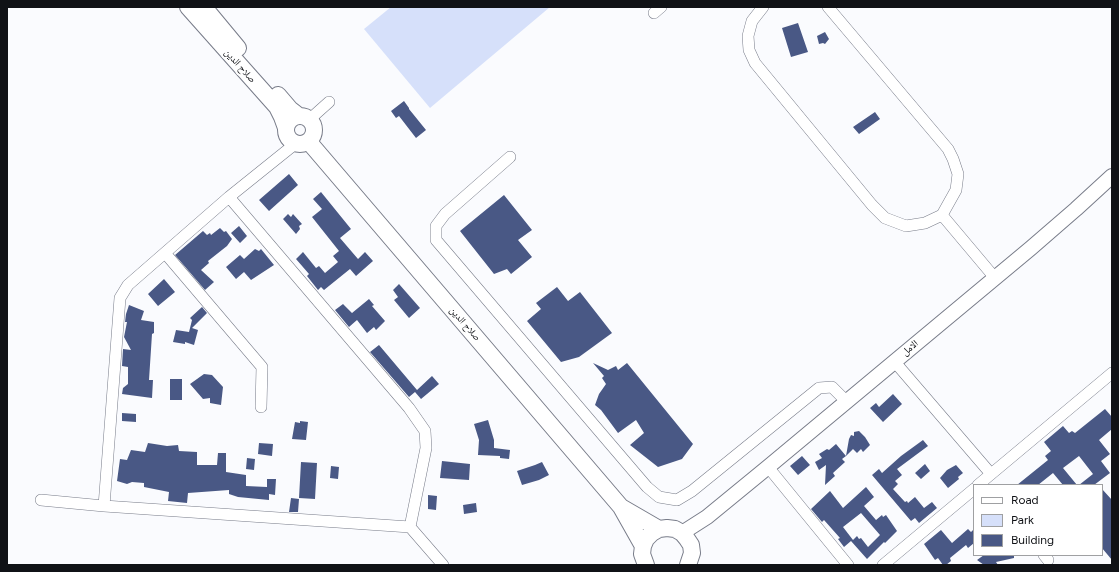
<!DOCTYPE html>
<meta charset="utf-8">
<style>
body{margin:0}
#map{position:relative;width:1119px;height:572px;overflow:hidden;background:#fafbfe;font-family:Figtree,sans-serif}
canvas{display:block}
.frame{position:absolute;inset:0;border:8px solid #101216;pointer-events:none}
.legend{position:absolute;left:973px;top:484px;width:130px;height:72px;box-sizing:border-box;background:#fff;border:1px solid #9fa0a2;margin:0;padding:5px 7px;list-style:none;font-size:12px;color:#101216}
.legend li{display:flex;align-items:center;gap:8px;height:20px}
.legend b{width:20px;border:1px solid #9fa0a2}
</style>
<div id="map">
<canvas width="1119" height="572"></canvas>
<div class="frame"></div>
<ul class="legend">
<li><b style="height:5px;background:#fff"></b>Road</li>
<li><b style="height:11px;background:#d6e0fa"></b>Park</li>
<li><b style="height:11px;background:#495885"></b>Building</li>
</ul>
</div>
<script>
const ctx = document.querySelector('canvas').getContext('2d');
ctx.lineJoin = 'round';
function fill(path, color) { ctx.fillStyle = color; ctx.fill(path, 'evenodd'); }
const toPath = rows => new Path2D(rows.map(r => 'M' + r).join(''));
function strokePath(path, color, width, dash) { ctx.strokeStyle = color; ctx.lineWidth = width; ctx.lineCap = dash ? 'butt' : 'round'; ctx.setLineDash(dash || []); ctx.stroke(path); }
function write(font, color, halo, rows, align = 'center') {
  ctx.font = font + ' Figtree,"Noto Naskh Arabic",sans-serif'; ctx.lineWidth = 4; ctx.setLineDash([]); ctx.textBaseline = 'middle'; ctx.strokeStyle = halo; ctx.fillStyle = color; for (const [text, x, y, turn = 0] of rows) {
    ctx.save(); ctx.translate(x, y); ctx.rotate((+turn || 0) * Math.PI / 180); ctx.textAlign = isNaN(turn) ? turn : align; if (halo) ctx.strokeText(text, 0, 0); ctx.fillText(text, 0, 0); ctx.restore();
  }
}
fill(toPath([
 [391,7,550,7,430,108,364,29]
]), '#d6e0fa');
fill(toPath([
 [798,23,808,52,791,57,782,28],
 [825,32,829,39,825,44,823,43,819,44,817,36],
 [404,101,409,108,409,109,426,130,416,138,399,116,396,118,391,111],
 [875,112,880,119,859,134,853,127],
 [289,174,298,185,269,211,259,200],
 [321,192,351,229,340,238,358,259,365,252,373,261,356,276,350,269,324,290,321,287,318,290,307,276,309,274,296,259,303,252,316,268,319,266,325,273,338,262,333,256,339,251,312,217,322,209,313,199],
 [504,195,532,230,518,240,532,257,511,274,507,269,494,274,460,231],
 [288,214,291,217,293,214,302,224,299,226,300,229,296,234,283,219],
 [239,226,247,236,240,243,231,233],
 [220,228,224,232,226,231,232,239,227,246,208,261,209,263,201,270,214,282,205,290,175,255,203,231,207,235,210,233,211,235],
 [255,249,259,251,261,249,274,265,251,280,244,272,236,279,226,267,240,255,244,259],
 [164,279,175,292,158,306,148,294],
 [399,284,420,308,409,318,394,300,398,297,393,290],
 [557,287,568,301,580,292,612,333,579,357,561,362,527,321,541,309,536,303],
 [369,299,374,305,372,306,385,321,376,330,374,327,367,333,357,320,349,327,335,310,343,304,352,313],
 [129,305,144,311,141,320,154,322,154,333,152,334,149,380,153,380,152,398,122,394,123,388,128,384,128,367,122,366,123,349,131,350,124,337,127,322,125,322,126,314],
 [202,307,207,313,192,328,198,330,194,345,185,342,185,344,173,342,176,330,189,332,192,320,190,318],
 [379,345,417,390,432,376,439,384,421,399,415,392,409,397,370,352],
 [593,363,608,370,616,366,618,370,627,363,693,444,682,459,658,467,630,445,644,433,636,420,618,433,601,410,595,405,599,394,606,384,602,378,604,376],
 [204,374,212,375,223,387,221,405,210,403,210,398,203,399,190,384],
 [170,379,182,379,182,400,170,400],
 [893,394,902,404,883,422,870,408,876,403,879,407],
 [1105,409,1112,417,1112,429,1099,440,1110,454,1101,461,1110,473,1094,485,1079,485,1093,474,1079,456,1063,468,1077,485,1063,485,1053,473,1038,485,1017,485,1048,460,1045,456,1051,451,1044,442,1063,426,1069,433,1072,431,1075,433],
 [122,413,136,414,136,422,122,421],
 [488,420,494,440,494,448,510,450,509,459,500,458,500,456,478,455,479,440,474,424],
 [300,421,308,422,306,440,292,439,295,422,300,423],
 [859,431,865,437,870,445,863,452,861,449,857,453,853,449,846,456,849,439,851,435,854,436,854,432],
 [923,440,928,446,897,469,902,475,895,481,898,484,893,489,905,502,907,501,908,503,915,497,924,508,932,502,937,508,919,523,915,518,911,521,872,475,879,469,882,473,901,456],
 [148,443,167,446,178,445,179,451,197,452,197,465,217,465,218,453,226,453,226,472,246,475,246,486,267,487,267,479,276,479,275,495,269,494,269,500,238,497,229,494,229,490,188,493,187,503,168,501,169,492,144,487,144,483,132,482,127,484,117,481,120,459,127,460,131,450,145,452],
 [259,443,273,444,272,456,258,454],
 [836,444,846,456,842,459,845,462,833,473,835,476,825,485,826,465,819,470,815,462,822,458,819,454,827,449,829,450],
 [802,456,810,465,798,475,790,466],
 [247,458,255,459,254,470,246,469],
 [442,461,470,464,469,480,440,478],
 [301,462,317,463,315,499,299,498],
 [542,462,549,475,539,480,522,485,517,471,535,465],
 [925,464,930,471,921,479,915,473],
 [956,465,963,473,958,477,959,479,948,488,940,478,947,470],
 [331,466,339,467,338,479,330,478],
 [866,487,874,497,864,506,876,520,882,515,883,517,886,515,897,531,885,543,884,542,867,559,851,541,844,547,838,539,840,538,824,520,822,522,811,509,830,491,843,508],
 [861,513,880,535,868,547,861,538,859,539,857,536,853,540,843,527],
 [1102,489,1112,500,1112,560,1102,548],
 [428,495,437,496,436,510,428,509],
 [291,498,299,499,298,512,289,512],
 [476,503,477,512,464,514,463,505],
 [968,529,971,532,974,529,974,543,968,548,966,545,950,558,951,561,946,565,943,565,938,558,935,560,924,544,941,530,952,543],
 [984,555,1014,555,1014,558,996,562,998,565,984,565,977,560]
]), '#495885');
const minor = toPath([
 [763,7,752,21,748,36,749,50,755,63,872,205,885,218,906,226,925,223,942,215,956,190,958,174,953,159,948,149,828,7],
 [654,13,661,7],
 [310,119,329,102],
 [510,157,445,214,436,226,436,240,647,487,659,497,677,500,692,491,819,388,832,387,846,401],
 [229,197,409,408,425,431,426,448,410,527],
 [942,215,995,278],
 [165,253,262,367,261,407],
 [894,361,991,474],
 [768,467,848,565],
 [978,485,1112,373],
 [41,500,104,506,410,527,443,565],
 [104,506,120,298,128,285,229,197,295,144],
 [1044,555,1048,560],
 [883,565,974,489]
]);
const tertiary = toPath([
 [682,533,707,517,768,467,1031,248,1076,209,1112,176]
]);
const secondary = toPath([
 [188,7,277,107,282,117,286,128],
 [204,7,238,48],
 [278,95,290,109,299,116],
 '286 130a14 14 0 1 1 28 0a14 14 0 1 1-28 0Z',
 [309,142,621,507,643,546],
 [621,507,659,529],
 [646,565,642,554,643,546,646,539,652,533,659,529,667,528,675,529,682,533,687,539,691,545,692,553,688,565]
]);
strokePath(minor, '#787c89', 12);
strokePath(tertiary, '#787c89', 16);
strokePath(secondary, '#787c89', 18);
strokePath(minor, '#fff', 11);
strokePath(tertiary, '#fff', 14);
strokePath(secondary, '#fff', 16);
write('10px', '#101216', '#fff', [
 ["صلاح الدين",240,66,48],
 ["صلاح الدين",465,324,49],
 ["الامل",910,348,-40]
]);
</script>
